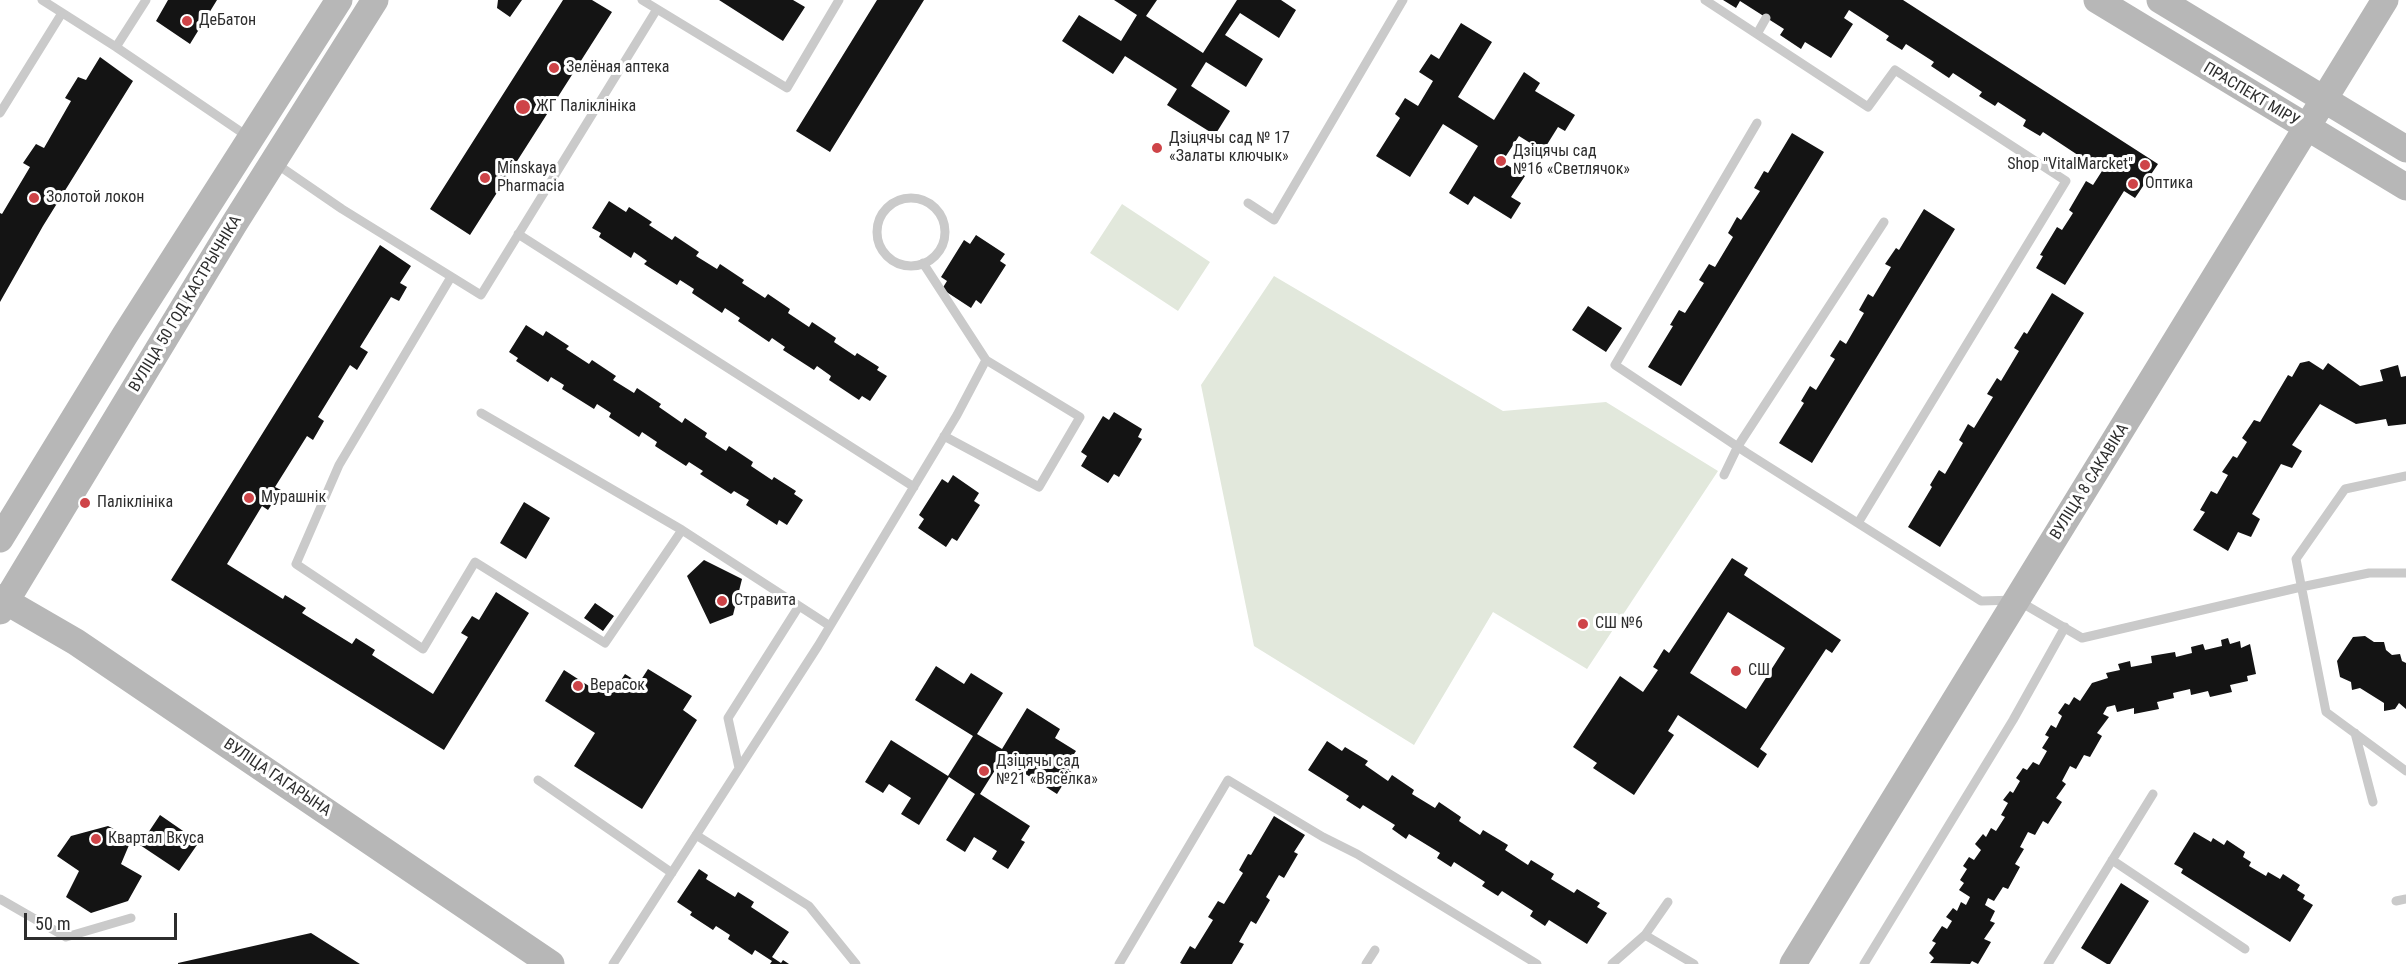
<!DOCTYPE html>
<meta charset="utf-8">
<style>
body{margin:0}
#map{position:relative;width:2406px;height:964px;overflow:hidden;background:#fff;font-family:"Roboto Condensed",sans-serif}
canvas{display:block}
.scale{position:absolute;left:24px;top:913px;width:153px;height:27px;box-sizing:border-box;border:3px solid #2d2d2d;border-top:0;padding-left:8px;font-size:18px;line-height:21px;white-space:nowrap;color:#2d2d2d;-webkit-text-stroke:4px #fff;paint-order:stroke}
</style>
<div id="map">
<canvas width="2406" height="964"></canvas>
<div class="scale">50 m</div>
</div>
<script>
const ctx = document.querySelector('canvas').getContext('2d');
ctx.lineJoin = 'round';
function fill(path, color) { ctx.fillStyle = color; ctx.fill(path, 'evenodd'); }
const toPath = rows => new Path2D(rows.map(r => 'M' + r).join(''));
function strokePath(path, color, width, dash) { ctx.strokeStyle = color; ctx.lineWidth = width; ctx.lineCap = dash ? 'butt' : 'round'; ctx.setLineDash(dash || []); ctx.stroke(path); }
function write(font, color, halo, rows, align = 'center') {
  ctx.font = font + ' "Roboto Condensed",sans-serif'; ctx.lineWidth = 6; ctx.setLineDash([]); ctx.textBaseline = 'middle'; ctx.strokeStyle = halo; ctx.fillStyle = color; for (const [text, x, y, turn = 0] of rows) {
    ctx.save(); ctx.translate(x, y); ctx.rotate((+turn || 0) * Math.PI / 180); ctx.textAlign = isNaN(turn) ? turn : align; if (halo) ctx.strokeText(text, 0, 0); ctx.fillText(text, 0, 0); ctx.restore();
  }
}
fill(toPath([
 [1122,204,1210,262,1178,311,1090,253],
 [1274,276,1503,411,1606,402,1718,471,1587,669,1493,612,1414,745,1254,646,1201,385]
]), '#e2e8dc');
fill(toPath([
 [168,0,217,0,190,44,156,21],
 [498,0,522,0,510,17,497,8],
 [563,0,592,0,612,12,470,235,430,209],
 [719,0,793,0,805,7,783,41],
 [877,0,924,0,830,152,796,131],
 [1114,0,1157,0,1146,16,1203,53,1237,0,1281,0,1296,10,1279,38,1240,13,1225,35,1263,59,1246,87,1206,62,1191,86,1230,111,1215,135,1167,105,1177,89,1125,56,1113,74,1062,41,1079,15,1121,41,1137,15],
 [1723,0,1903,0,2158,164,2135,198,2124,191,2065,285,2036,268,2043,256,2040,255,2057,227,2062,230,2073,213,2069,210,2086,181,2093,185,2102,171,2043,132,2040,136,2023,126,2026,120,1998,102,1995,106,1979,96,1982,92,1953,73,1949,78,1931,66,1934,62,1906,44,1902,50,1886,40,1889,36,1849,10,1844,18,1853,24,1831,58,1805,42,1801,49,1780,35,1784,29,1740,1,1736,8],
 [1461,23,1492,42,1458,97,1494,120,1524,72,1540,83,1535,91,1575,115,1565,131,1558,127,1543,151,1519,136,1502,162,1525,176,1511,197,1521,203,1511,219,1474,196,1468,205,1449,193,1478,146,1443,124,1410,177,1376,156,1400,118,1395,114,1405,98,1418,106,1433,81,1419,72,1431,54,1439,59],
 [100,57,133,81,43,226,0,302,0,213,2,214,30,167,23,163,36,144,44,148,71,101,65,98,78,77,86,80],
 [1792,133,1824,152,1681,386,1648,367,1673,326,1670,325,1679,310,1685,313,1704,283,1699,280,1709,264,1715,267,1733,237,1728,233,1737,217,1741,220,1760,191,1754,188,1764,171,1768,173],
 [609,201,626,212,629,207,652,222,649,225,672,240,675,236,699,252,696,256,717,269,720,264,744,280,742,283,765,298,768,294,790,309,788,313,809,327,812,322,836,338,834,342,855,356,857,353,879,367,877,370,887,376,870,401,862,396,859,400,829,380,831,376,817,366,814,370,783,350,785,347,772,338,769,342,738,321,740,318,725,308,722,313,692,293,694,289,680,280,677,285,644,264,647,261,634,252,631,258,599,237,601,233,592,228],
 [1924,209,1955,229,1812,463,1779,443,1804,403,1801,401,1810,386,1816,390,1835,359,1830,356,1840,340,1846,344,1864,313,1859,310,1868,294,1873,297,1891,267,1885,264,1896,248,1899,250],
 [976,235,1005,254,1000,261,1006,265,981,304,976,300,971,308,942,289,947,281,941,277,964,240,970,244],
 [380,245,411,266,400,283,407,287,399,301,391,297,360,347,368,352,357,370,350,365,318,417,324,421,313,440,307,436,275,487,281,490,268,510,262,506,227,564,283,599,285,595,306,608,302,613,352,644,356,638,375,650,372,655,433,694,468,637,461,633,472,616,479,620,496,592,529,613,444,750,171,580],
 [2052,293,2084,313,1940,547,1908,527,1932,487,1930,485,1939,470,1945,474,1963,443,1959,440,1968,424,1974,428,1993,397,1987,394,1997,378,2001,381,2019,351,2014,348,2024,332,2027,334],
 [1588,306,1622,328,1606,352,1572,330],
 [526,325,543,336,546,331,569,346,566,349,589,364,592,360,616,376,613,380,634,393,637,388,661,404,659,407,682,423,685,418,707,433,705,437,726,451,729,446,753,462,751,466,772,480,774,477,796,491,794,494,803,500,787,525,779,520,777,525,746,505,749,500,734,491,731,494,700,474,703,471,689,462,686,466,655,446,657,442,642,432,639,437,609,417,611,413,597,404,594,409,562,389,564,385,551,377,548,382,516,361,518,358,509,352],
 [2309,361,2323,370,2328,363,2360,386,2383,381,2380,370,2398,365,2401,377,2406,376,2406,424,2388,426,2386,419,2356,424,2320,404,2292,445,2302,451,2292,468,2281,464,2252,514,2260,519,2251,537,2238,532,2228,551,2193,530,2205,512,2200,510,2211,491,2217,494,2228,475,2222,472,2233,456,2237,458,2247,442,2242,438,2254,420,2260,422,2288,375,2292,377,2300,363],
 [1114,412,1142,429,1138,437,1142,439,1119,477,1114,474,1108,483,1081,466,1087,456,1081,452,1103,416,1109,420],
 [953,475,979,493,974,501,980,505,957,541,952,538,946,547,918,528,924,519,919,515,942,479,948,483],
 [524,502,550,518,526,559,500,543],
 [1732,558,1748,568,1744,575,1841,640,1832,653,1826,649,1760,749,1767,754,1758,768,1678,715,1668,731,1674,735,1634,795,1593,768,1597,763,1573,747,1620,676,1643,692,1658,670,1653,667,1664,649,1669,653],
 [1728,612,1785,648,1746,709,1690,673],
 [704,560,742,579,733,615,710,624,687,576],
 [595,603,614,616,603,631,584,618],
 [2365,636,2374,642,2384,642,2386,650,2392,655,2400,654,2402,661,2406,663,2406,709,2399,703,2395,709,2384,711,2384,703,2360,688,2352,690,2351,682,2340,677,2337,661,2353,637],
 [2228,638,2230,644,2240,641,2241,648,2250,644,2256,674,2247,676,2248,681,2230,685,2232,692,2210,697,2208,691,2191,695,2190,689,2173,693,2174,698,2157,702,2159,709,2134,714,2134,708,2117,712,2115,705,2107,707,2103,714,2109,717,2097,733,2102,736,2090,757,2084,755,2076,769,2070,766,2062,781,2066,784,2056,798,2062,802,2048,824,2043,821,2035,835,2028,832,2020,847,2024,849,2015,864,2020,867,2008,889,2003,887,1994,901,1988,898,1985,905,1995,911,1990,921,1995,923,1984,939,1991,942,1978,964,1972,961,1970,964,1930,963,1934,958,1929,953,1936,943,1932,941,1942,926,1947,929,1952,921,1946,917,1953,908,1957,911,1961,902,1966,905,1970,897,1959,890,1964,883,1960,880,1967,869,1963,866,1969,857,1974,860,1981,850,1975,844,1983,834,1986,837,1991,828,1996,831,2005,817,2001,815,2008,803,2003,800,2010,791,2013,793,2020,781,2016,778,2023,768,2027,770,2033,762,2039,765,2047,751,2042,748,2049,737,2045,735,2051,725,2056,728,2062,716,2058,713,2065,703,2069,705,2074,697,2080,701,2092,683,2108,678,2106,673,2120,670,2118,664,2130,661,2131,667,2152,663,2151,656,2175,652,2176,657,2192,653,2191,647,2203,644,2205,650,2222,646,2221,640],
 [936,666,964,684,971,673,1003,693,977,734,1002,749,1027,708,1060,729,1055,738,1076,751,1066,766,1072,770,1057,794,1002,759,980,794,1030,826,1021,840,1025,842,1008,869,992,859,997,851,974,837,965,852,946,840,975,794,949,777,919,825,901,814,911,798,889,784,883,793,865,782,891,740,948,776,973,736,915,700],
 [648,669,692,696,683,710,697,720,642,809,574,766,595,733,545,701,564,670,592,688,597,679,614,691,625,674,639,683],
 [1327,741,1342,751,1345,747,1368,761,1365,765,1388,781,1392,775,1414,790,1412,794,1435,808,1439,802,1461,817,1459,821,1480,835,1483,830,1508,845,1505,850,1528,865,1531,860,1554,874,1551,879,1574,893,1577,889,1600,903,1597,907,1607,913,1587,944,1549,920,1545,926,1530,916,1533,911,1502,891,1498,896,1482,886,1485,882,1454,862,1451,867,1437,858,1440,853,1409,834,1406,839,1392,829,1395,825,1363,805,1360,809,1346,800,1349,796,1308,770],
 [160,815,199,842,179,871,140,845],
 [1274,816,1305,835,1294,852,1298,854,1284,878,1279,875,1266,897,1270,900,1256,924,1251,921,1239,942,1244,944,1232,964,1182,964,1180,963,1190,946,1195,949,1213,920,1208,917,1218,901,1224,904,1243,873,1239,870,1248,854,1251,855],
 [108,826,132,838,121,864,142,876,128,901,91,913,66,897,79,871,57,856,71,836],
 [2194,832,2211,842,2213,838,2224,845,2227,840,2245,852,2243,857,2251,862,2249,866,2266,876,2268,872,2280,879,2283,874,2300,885,2297,890,2305,895,2303,899,2313,905,2290,942,2181,873,2183,869,2174,864],
 [699,869,708,875,706,879,735,897,738,892,754,902,751,907,789,932,772,957,781,963,783,960,789,964,770,964,772,961,755,950,752,955,728,939,730,935,716,926,713,930,690,915,692,912,677,902],
 [2121,883,2149,901,2110,964,2107,964,2081,948],
 [311,933,360,964,178,964,178,963]
]), '#141414');
strokePath(toPath([
 [42,0,116,47,250,138],
 [642,0,787,88,839,0],
 [1705,0,1868,107,1895,70,2066,181,1858,523],
 [1757,34,1766,18],
 [116,47,146,0],
 [0,113,62,13],
 [1757,123,1615,365,1747,453,1981,601,2017,600,2082,638,2301,587,2369,573,2406,573],
 [275,163,342,209,481,295,657,9],
 '877 232a34 34 0 1 1 68 0a34 34 0 1 1-68 0Z',
 [1248,203,1274,220,1403,0],
 [518,234,914,487],
 [923,263,986,360,1080,417,1039,487,944,436],
 [451,277,339,465,296,564,423,649,475,562,605,643,682,530],
 [481,413,682,530,830,626],
 [1724,475,1738,446,1884,222],
 [2406,476,2345,489,2296,559,2326,712,2406,771],
 [2355,733,2373,802],
 [739,768,728,718,799,606],
 [538,780,672,873],
 [696,835,809,906,856,964],
 [2112,860,2245,949],
 [0,899,66,937,131,918],
 [2396,901,2406,899],
 [1645,935,1668,902],
 [613,964,818,646,957,415,986,360],
 [1119,964,1228,780,1323,837,1357,854,1537,964],
 [1366,964,1375,950],
 [1612,964,1645,935,1694,964],
 [1864,964,2013,720,2065,627],
 [2048,964,2153,794]
]), '#cacaca', 9);
strokePath(toPath([
 [2097,0,2406,187],
 [2160,0,2406,149],
 [0,539,125,335,339,0],
 [0,598,76,642,551,964],
 [0,611,234,224,375,0],
 [1793,964,2385,0]
]), '#b7b7b7', 27);
for (const [x, y, r, color] of [
 [187,21,6,"#ce4448"],
 [554,68,6,"#ce4448"],
 [523,107,8,"#ce4448"],
 [1157,148,6,"#ce4448"],
 [1501,161,6,"#ce4448"],
 [2145,165,6,"#ce4448"],
 [485,178,6,"#ce4448"],
 [2133,184,6,"#ce4448"],
 [34,198,6,"#ce4448"],
 [249,498,6,"#ce4448"],
 [85,503,6,"#ce4448"],
 [722,601,6,"#ce4448"],
 [1583,624,6,"#ce4448"],
 [1736,671,6,"#ce4448"],
 [578,686,6,"#ce4448"],
 [984,771,6,"#ce4448"],
 [96,839,6,"#ce4448"]
]) { const dot = new Path2D(); dot.arc(x, y, r, 0, 2 * Math.PI); ctx.fillStyle = color; ctx.fill(dot); strokePath(dot, '#fff', 2); }
write('16px', '#2d2d2d', '#fff', [
 ["ДеБатон",199,21],
 ["Зелёная аптека",566,68],
 ["ЖГ Паліклініка",536,107],
 ["Дзіцячы сад № 17",1169,139],
 ["«Залаты ключык»",1169,157],
 ["Дзіцячы сад",1513,152],
 ["№16 «Светлячок»",1513,170],
 ["Shop \"VitalMarcket\"",2133,165,"right"],
 ["Minskaya",497,169],
 ["Pharmacia",497,187],
 ["Оптика",2145,184],
 ["Золотой локон",46,198],
 ["Мурашнік",261,498],
 ["Паліклініка",97,503],
 ["Стравита",734,601],
 ["СШ №6",1595,624],
 ["СШ",1748,671],
 ["Верасок",590,686],
 ["Дзіцячы сад",996,762],
 ["№21 «Вясёлка»",996,780],
 ["Квартал Вкуса",108,839]
], 'left');
write('16px', '#2d2d2d', '#fff', [
 ["ПРАСПЕКТ МІРУ",2251,95,31],
 ["ВУЛІЦА 50 ГОД КАСТРЫЧНІКА",186,304,-59],
 ["ВУЛІЦА 8 САКАВІКА",2090,482,-58],
 ["ВУЛІЦА ГАГАРЫНА",277,778,34]
]);
</script>
